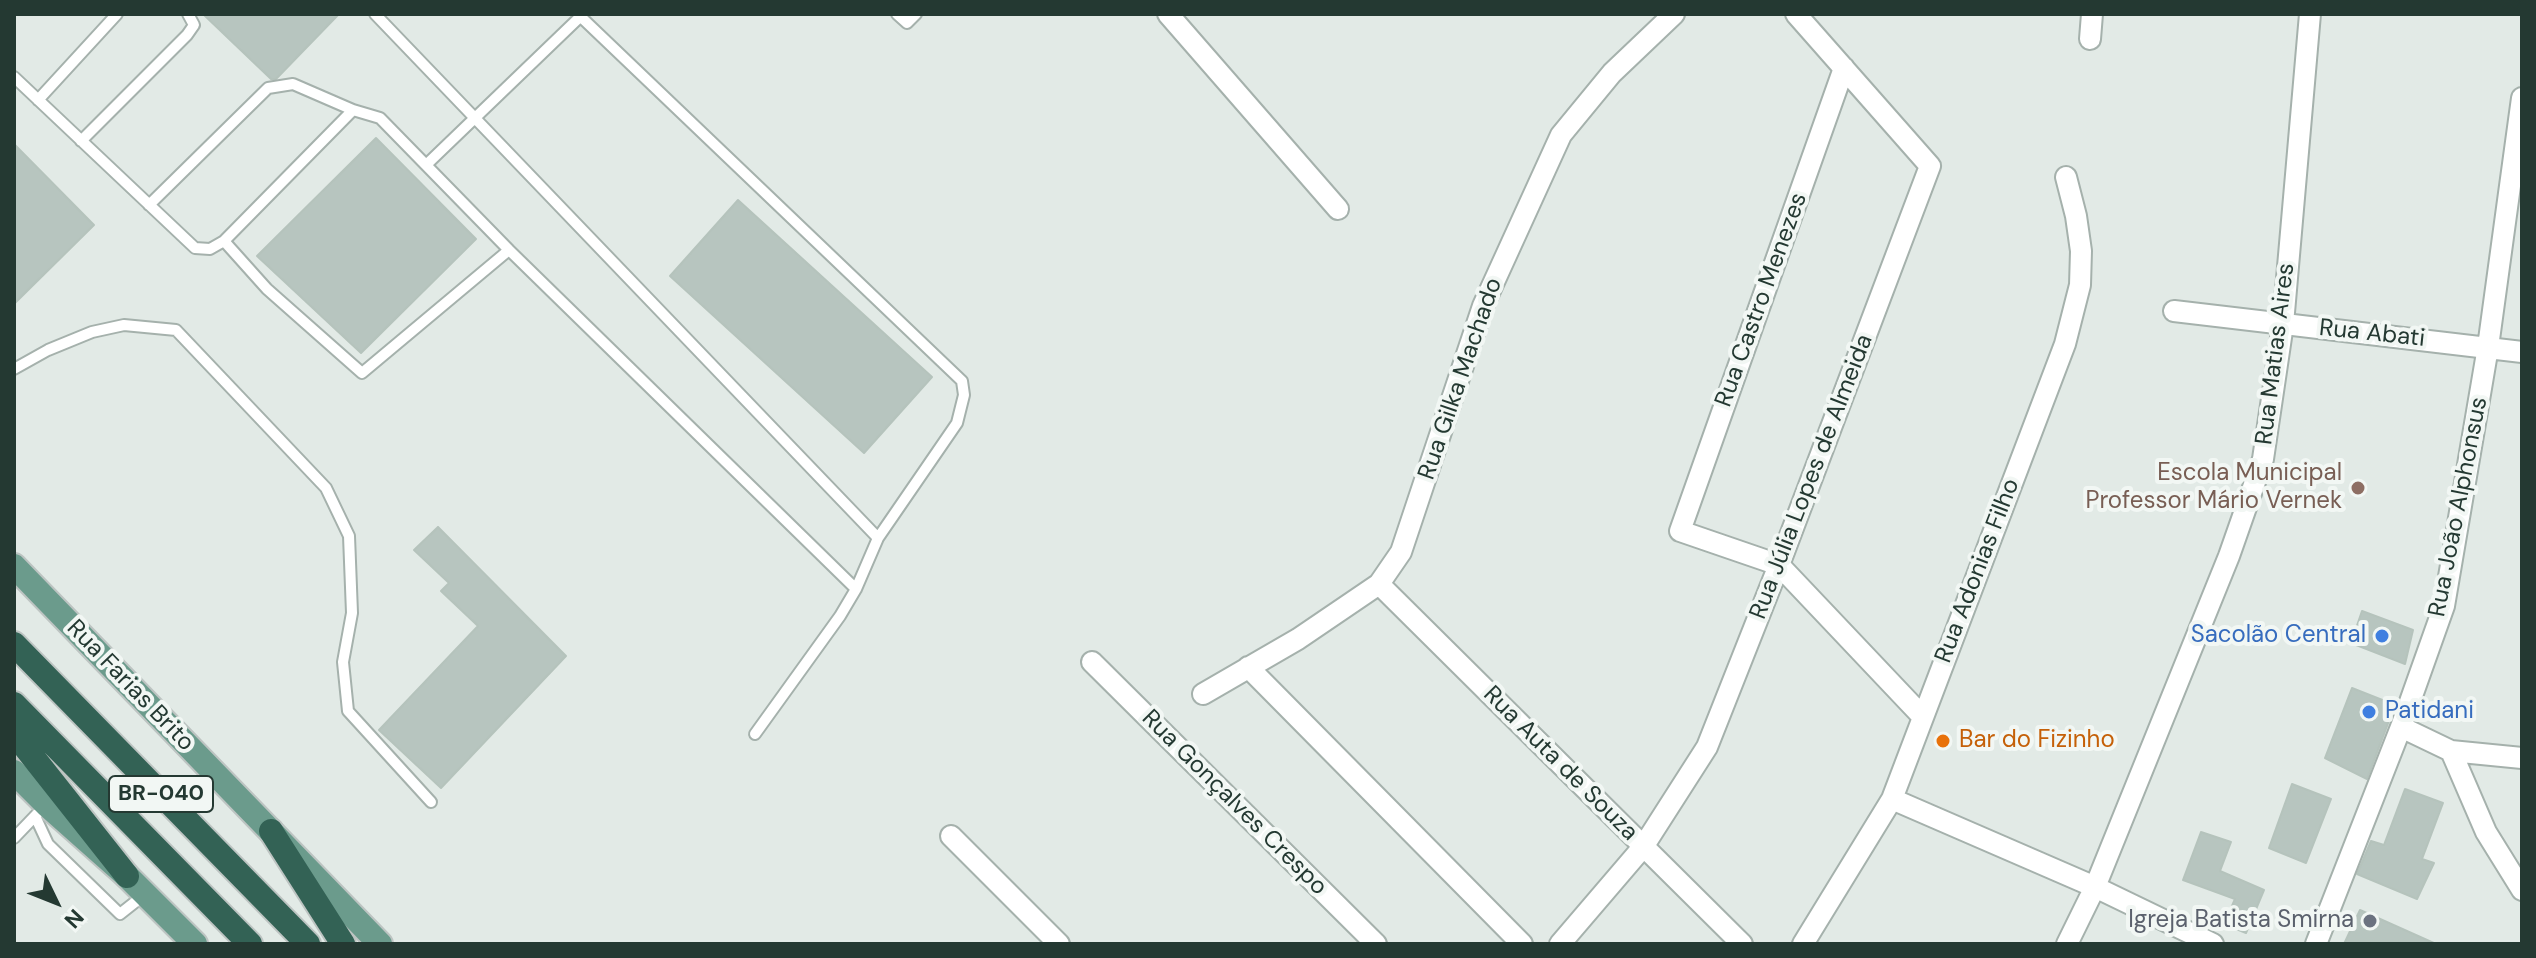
<!DOCTYPE html>
<meta charset="utf-8">
<style>
body{margin:0}
#map{position:relative;width:2536px;height:958px;overflow:hidden;background:#e2eae6;font-family:"DM Sans",sans-serif}
canvas{display:block}
.frame{position:absolute;inset:0;border:16px solid #243932;pointer-events:none}
.north{position:absolute;left:16px;top:862px;width:80px;height:80px;-webkit-text-stroke:6px #f2f7f4;paint-order:stroke;rotate:133deg;font-size:22px;font-weight:700;line-height:32px;text-align:center;color:#243932}
.north::after{content:'';display:block;margin:auto;width:28px;height:36px;background:#243932;clip-path:polygon(50% 0,100% 100%,50% 72%,0 100%)}
</style>
<div id="map">
<canvas width="2536" height="958"></canvas>
<div class="frame"></div>
<div class="north">N</div>
</div>
<script>
const ctx = document.querySelector('canvas').getContext('2d');
ctx.lineJoin = 'round';
function fill(path, color) { ctx.fillStyle = color; ctx.fill(path, 'evenodd'); }
const toPath = rows => new Path2D(rows.map(r => 'M' + r).join(''));
function strokePath(path, color, width, dash) { ctx.strokeStyle = color; ctx.lineWidth = width; ctx.lineCap = dash ? 'butt' : 'round'; ctx.setLineDash(dash || []); ctx.stroke(path); }
function write(font, color, halo, rows, align = 'center') {
  ctx.font = font + ' "DM Sans",sans-serif'; ctx.lineWidth = 8; ctx.setLineDash([]); ctx.textBaseline = 'middle'; ctx.strokeStyle = halo; ctx.fillStyle = color; for (const [text, x, y, turn = 0] of rows) {
    ctx.save(); ctx.translate(x, y); ctx.rotate((+turn || 0) * Math.PI / 180); ctx.textAlign = isNaN(turn) ? turn : align; if (halo) ctx.strokeText(text, 0, 0); ctx.fillText(text, 0, 0); ctx.restore();
  }
}
const building = toPath([
 [203,14,339,14,276,79,271,79,203,14],
 [376,138,476,239,361,353,257,256,376,138],
 [14,144,94,225,14,304,14,144],
 [738,200,932,377,864,453,670,276,738,200],
 [438,527,566,656,441,788,379,730,478,626,441,591,449,583,414,550,438,527],
 [2362,611,2413,630,2405,664,2351,643,2362,611],
 [2352,688,2395,705,2367,779,2325,758,2352,688],
 [2292,784,2331,799,2306,863,2269,848,2292,784],
 [2405,789,2443,803,2422,859,2434,863,2417,899,2357,874,2371,841,2384,845,2405,789],
 [2201,832,2231,842,2220,871,2264,890,2246,933,2224,924,2235,899,2183,880,2201,832],
 [2360,910,2436,944,2344,944,2360,910]
]);
fill(building, '#b7c5bf');
strokePath(building, '#b5c3bc', 2);
const service = toPath([
 [375,14,878,538],
 [897,14,907,23,916,14],
 [581,17,962,381,964,395,957,423,878,538,856,589,840,616,755,734],
 [14,77,195,248,210,249,224,241,353,110,380,118,509,250,856,589],
 [38,100,117,14],
 [81,141,187,35,194,25,188,14],
 [426,165,583,14],
 [149,205,268,88,293,84,353,110],
 [224,241,267,289,362,373,509,250],
 [14,369,48,350,92,332,124,325,176,330,326,488,349,536,352,613,343,662,348,711,431,802],
 [35,816,48,844,120,914,144,895],
 [14,838,37,814]
]);
const minor = toPath([
 [1168,14,1338,209],
 [2090,39,2092,14],
 [1844,68,1680,531,1779,565,1923,717],
 [2174,311,2522,352],
 [1379,584,1742,944],
 [1092,662,1376,944],
 [1248,667,1522,944],
 [1203,694,1298,639,1379,584,1401,552,1483,306,1561,135,1612,73,1674,14],
 [2401,727,2451,751,2522,758],
 [2451,751,2486,832,2522,890],
 [1892,799,2095,887,2213,944],
 [951,836,1059,944],
 [1560,944,1643,847,1707,747,1779,565,1930,166,1796,14],
 [1803,944,1892,799,2065,344,2080,285,2081,251,2076,216,2066,177],
 [2067,944,2095,887,2229,556,2263,459,2283,324,2310,14],
 [2316,944,2401,727,2444,606,2488,347,2522,98]
]);
const primary = toPath([
 [14,566,380,944],
 [14,772,47,805,127,876,195,944]
]);
const motorway = toPath([
 [14,644,308,944],
 [14,704,250,944],
 [14,733,127,876],
 [271,831,343,944]
]);
strokePath(service, '#a5b1ac', 14);
strokePath(minor, '#a5b1ac', 24);
strokePath(primary, '#bdc4c2', 28);
strokePath(motorway, '#bdc4c2', 28);
strokePath(service, '#fff', 10);
strokePath(minor, '#fff', 20);
strokePath(primary, '#6b9b8c', 24);
strokePath(motorway, '#336255', 24);
for (const [x, y, r, color] of [
 [2358,488,8,"#8d6e63"],
 [2382,636,8,"#3f7fe0"],
 [2369,712,8,"#3f7fe0"],
 [1943,741,8,"#e8710a"],
 [2370,921,8,"#6b7280"]
]) { const dot = new Path2D(); dot.arc(x, y, r, 0, 2 * Math.PI); ctx.fillStyle = color; ctx.fill(dot); strokePath(dot, '#f2f7f4', 3); }
for (const [x, y, w] of [
 [161,794,104]
]) { const box = new Path2D(); box.roundRect(x - w / 2, y - 18, w, 36, 6); ctx.fillStyle = '#f2f7f4'; ctx.fill(box); strokePath(box, '#243932', 2); }
write('bold 22px', '#243932', null, [
 ["BR-040",161,794]
]);
write('24px', '#243932', '#f2f7f4', [
 ["Rua Castro Menezes",1762,300,-70],
 ["Rua Abati",2372,334,6],
 ["Rua Matias Aires",2276,354,-83],
 ["Rua Gilka Machado",1461,379,-71],
 ["Rua Júlia Lopes de Almeida",1812,477,-69],
 ["Rua João Alphonsus",2459,507,-79],
 ["Rua Adonias Filho",1978,571,-69],
 ["Rua Farias Brito",130,686,46],
 ["Rua Auta de Souza",1560,764,45],
 ["Rua Gonçalves Crespo",1234,803,45]
]);
write('24px', '#785e54', '#f2f7f4', [
 ["Escola Municipal",2342,474],
 ["Professor Mário Vernek",2342,502]
], 'right');
write('24px', '#366cbe', '#f2f7f4', [
 ["Sacolão Central",2366,636],
 ["Patidani",2385,712,"left"]
], 'right');
write('24px', '#c56008', '#f2f7f4', [
 ["Bar do Fizinho",1959,741]
], 'left');
write('24px', '#5b616d', '#f2f7f4', [
 ["Igreja Batista Smirna",2354,921]
], 'right');
</script>
